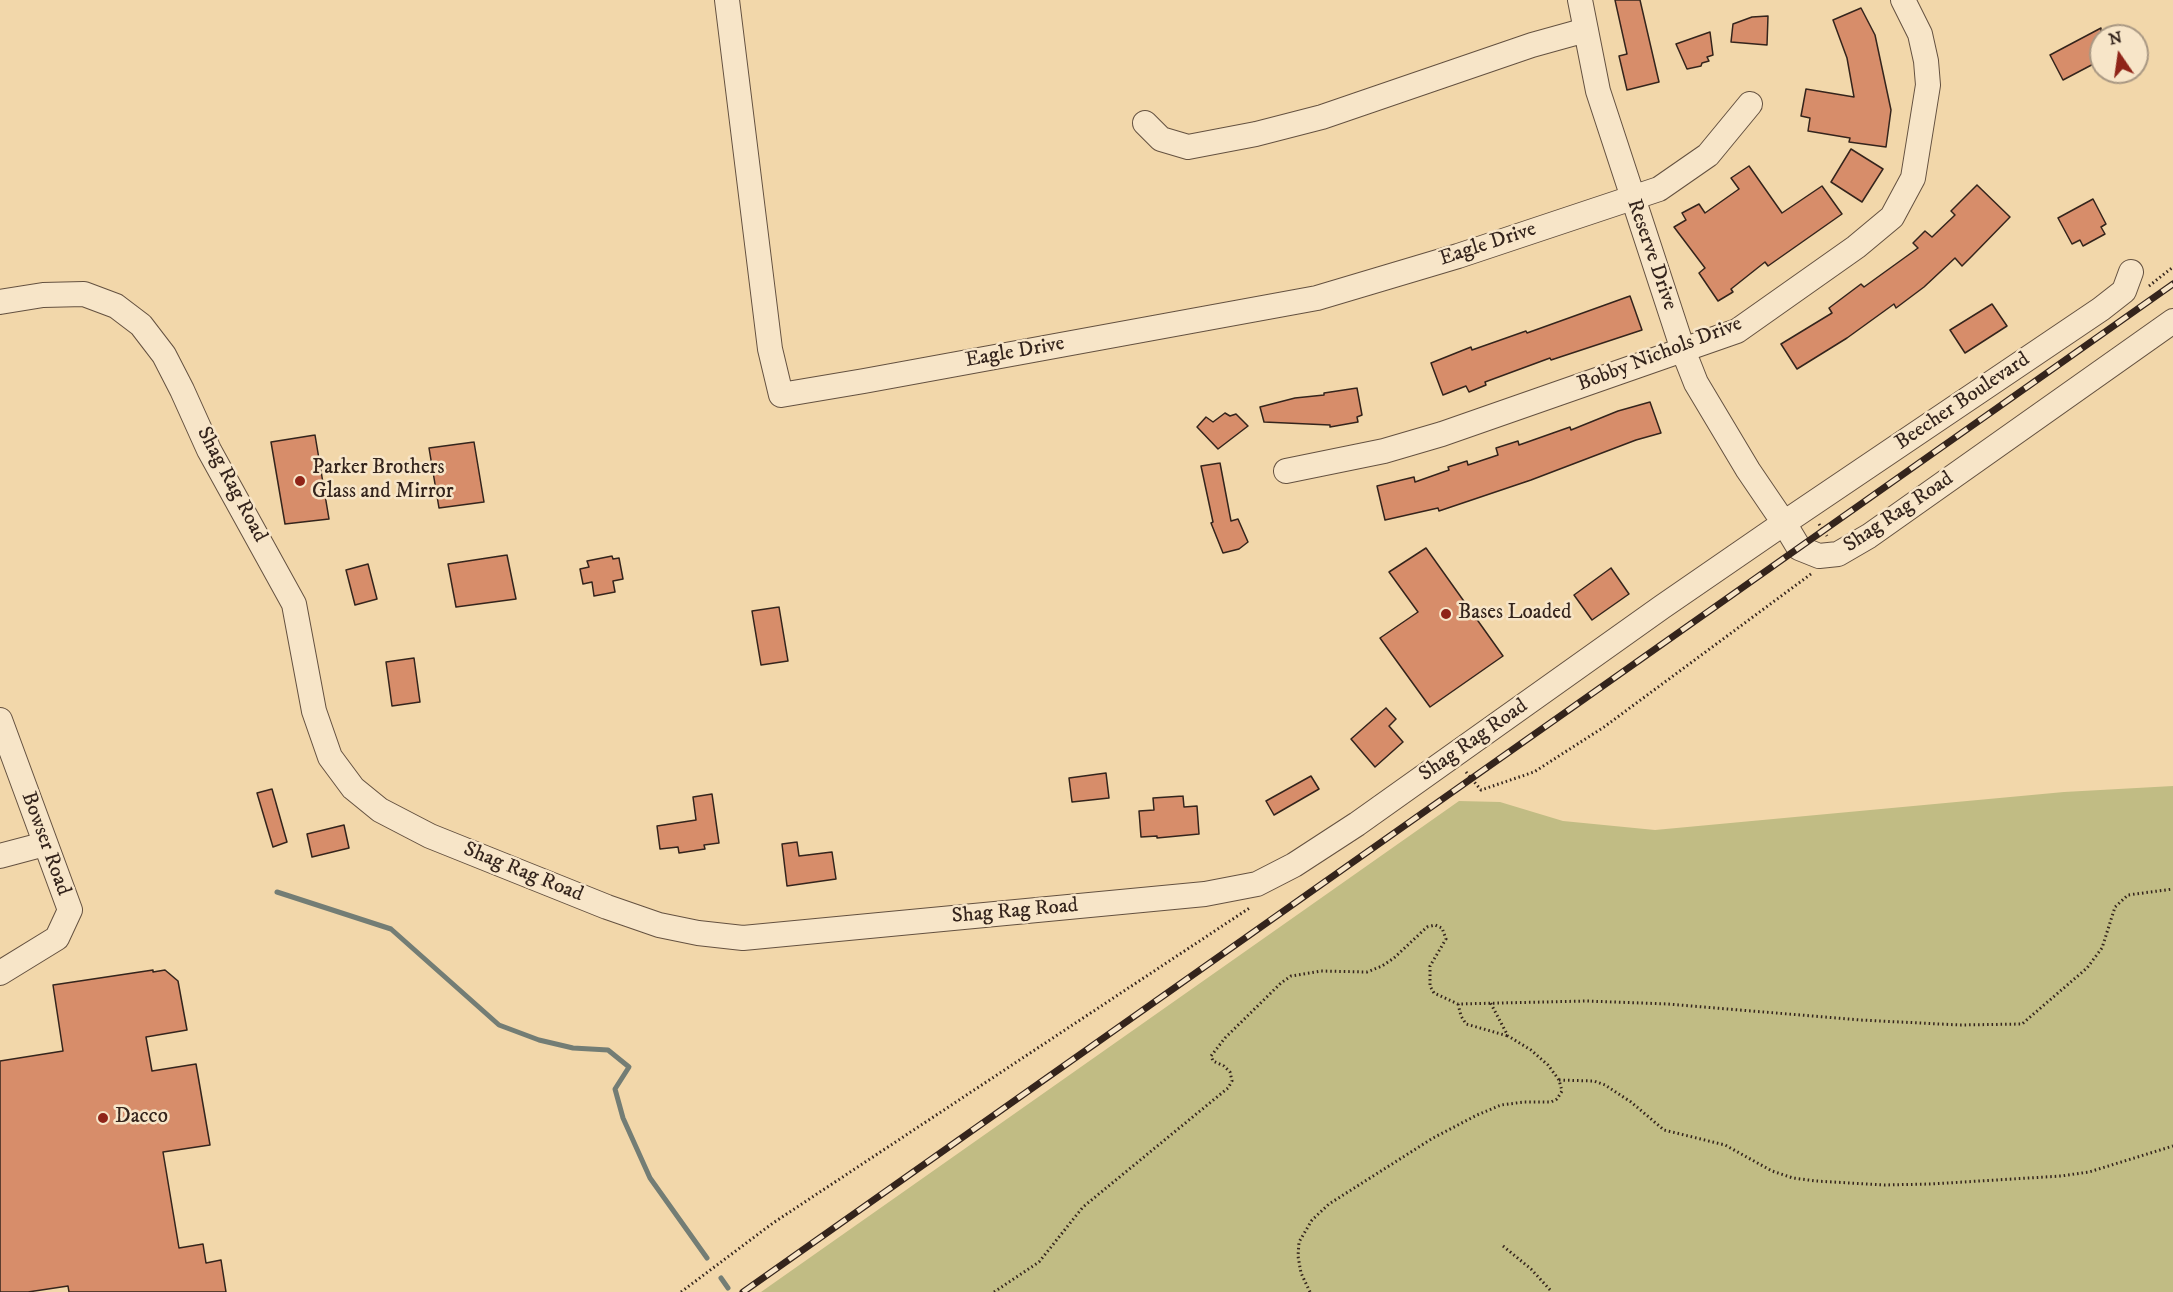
<!DOCTYPE html>
<style>
body{margin:0}
#map{position:relative;width:2173px;height:1292px;overflow:hidden;background:#f2d7aa;font-family:"IM FELL DW Pica",serif}
canvas{display:block}
.north{position:absolute;left:2089px;top:24px;width:60px;height:60px;box-sizing:border-box;background:#f7e5c8;border:2px solid #a99883;border-radius:50%;rotate:347deg;font-size:16px;font-weight:700;line-height:24px;text-align:center;color:#34241c}
.north::after{content:'';display:block;margin:auto;width:21px;height:27px;background:#8f2418;clip-path:polygon(50% 0,100% 100%,50% 72%,0 100%)}
</style>
<div id="map">
<canvas width="2173" height="1292"></canvas>
<div class="north">N</div>
</div>
<script>
const ctx = document.querySelector('canvas').getContext('2d');
ctx.lineJoin = 'round';
function fill(path, color) { ctx.fillStyle = color; ctx.fill(path, 'evenodd'); }
const toPath = rows => new Path2D(rows.map(r => 'M' + r).join(''));
function strokePath(path, color, width, dash) { ctx.strokeStyle = color; ctx.lineWidth = width; ctx.lineCap = dash ? 'butt' : 'round'; ctx.setLineDash(dash || []); ctx.stroke(path); }
function write(font, color, halo, rows, align = 'center') {
  ctx.font = font + ' "IM FELL DW Pica",serif'; ctx.lineWidth = 5; ctx.setLineDash([]); ctx.textBaseline = 'middle'; ctx.strokeStyle = halo; ctx.fillStyle = color; for (const [text, x, y, turn = 0] of rows) {
    ctx.save(); ctx.translate(x, y); ctx.rotate((+turn || 0) * Math.PI / 180); ctx.textAlign = isNaN(turn) ? turn : align; if (halo) ctx.strokeText(text, 0, 0); ctx.fillText(text, 0, 0); ctx.restore();
  }
}
fill(toPath([
 [2173,786,2173,1292,761,1292,1459,801,1500,802,1563,821,1655,830,2064,792]
]), '#c1bc84');
strokePath(toPath([
 [277,892,391,929,499,1025,539,1040,573,1048,608,1050,629,1067,615,1089,623,1118,650,1178,707,1258],
 [721,1278,728,1288]
]), '#737d75', 5);
const building = toPath([
 [1615,0,1640,0,1659,82,1627,90,1619,56,1627,54,1615,0],
 [1861,8,1875,35,1891,110,1886,147,1849,142,1850,138,1808,131,1810,118,1801,116,1806,89,1854,97,1847,58,1833,20,1861,8],
 [1768,16,1767,45,1731,42,1733,24,1752,17,1768,16],
 [2101,28,2101,60,2063,80,2050,55,2101,28],
 [1710,32,1713,55,1707,57,1709,61,1702,63,1701,66,1687,69,1676,44,1710,32],
 [1851,149,1883,169,1862,202,1831,182,1851,149],
 [1749,166,1782,213,1822,186,1842,214,1768,266,1765,262,1731,289,1733,292,1718,301,1699,273,1705,268,1674,227,1686,220,1682,213,1699,204,1705,213,1739,189,1731,178,1749,166],
 [1977,185,2010,217,1972,256,1962,266,1955,258,1924,287,1896,308,1894,304,1847,338,1797,369,1781,344,1832,313,1829,308,1861,284,1864,287,1918,248,1913,243,1925,231,1932,237,1955,215,1951,211,1977,185],
 [2093,199,2106,224,2101,227,2105,234,2083,246,2080,240,2072,244,2058,218,2093,199],
 [1630,296,1642,330,1551,360,1550,358,1485,382,1486,385,1469,392,1466,386,1443,395,1431,363,1471,347,1472,350,1526,331,1527,333,1630,296],
 [1992,304,2007,326,1965,353,1950,330,1992,304],
 [1357,388,1362,415,1357,417,1358,422,1330,427,1330,425,1264,422,1260,407,1295,398,1324,395,1324,393,1357,388],
 [1650,402,1661,433,1636,440,1531,480,1439,511,1438,508,1385,520,1377,486,1414,477,1415,482,1449,470,1448,467,1467,461,1468,465,1498,455,1496,448,1518,441,1519,445,1570,427,1571,430,1618,411,1650,402],
 [1225,413,1230,416,1236,414,1248,426,1218,449,1197,427,1206,417,1213,422,1225,413],
 [315,435,329,519,285,524,271,442,315,435],
 [474,442,484,502,439,508,429,448,474,442],
 [1220,463,1231,521,1238,519,1248,542,1239,549,1223,553,1211,523,1213,522,1201,466,1220,463],
 [1426,548,1503,656,1430,707,1380,638,1418,612,1389,572,1426,548],
 [507,555,516,599,456,607,448,564,507,555],
 [612,556,613,559,619,558,623,579,613,581,615,592,594,596,592,582,583,584,580,569,589,567,587,561,612,556],
 [368,564,377,599,355,605,346,570,368,564],
 [1611,568,1629,594,1592,620,1574,595,1611,568],
 [779,607,788,661,761,665,752,611,779,607],
 [414,658,420,702,392,706,386,662,414,658],
 [1386,708,1396,719,1389,726,1403,742,1375,767,1351,739,1386,708],
 [1106,773,1109,798,1072,802,1069,778,1106,773],
 [1311,776,1319,789,1274,815,1266,801,1311,776],
 [272,789,287,842,273,847,257,793,272,789],
 [712,794,719,843,704,845,705,849,679,853,678,847,660,849,657,826,696,820,693,797,712,794],
 [1183,796,1184,807,1197,806,1199,834,1157,838,1157,836,1141,837,1139,811,1154,810,1153,798,1183,796],
 [344,825,349,848,312,857,307,834,344,825],
 [797,842,799,856,832,852,836,879,787,886,782,844,797,842],
 [153,970,153,972,165,970,178,981,187,1030,146,1037,152,1071,196,1064,210,1145,163,1152,179,1248,203,1244,206,1263,221,1260,226,1292,69,1292,68,1286,28,1292,0,1292,0,1061,63,1051,53,985,153,970]
]);
fill(building, '#d78d6a');
strokePath(building, '#34241c', 1.5);
const minor = toPath([
 [727,0,770,349,781,395,864,381,1317,298,1458,256,1659,189,1708,155,1750,104],
 [1580,0,1598,91,1683,350,1696,383,1748,470,1784,523,2101,309,2124,291,2131,272],
 [1145,123,1161,139,1188,147,1256,134,1322,117,1532,45,1586,30],
 [0,302,43,295,84,294,116,306,141,325,164,355,182,390,209,450,294,604,314,711,330,757,353,788,380,810,430,836,607,907,659,925,698,933,743,938,1205,894,1257,884,1294,865,1357,824,1662,607,1784,523,1799,548,1819,556,1838,554,1869,536,2173,321],
 [1286,471,1384,451,1442,434,1737,331,1856,247,1892,217,1913,178,1928,85,1926,61,1920,34,1903,0],
 [0,720,70,910,57,938,0,973],
 [0,856,45,844]
]);
strokePath(minor, '#645140', 26);
strokePath(toPath([
 [2149,286,2173,267],
 [1819,524,1827,536],
 [1466,772,1481,790,1534,772,1604,727,1811,574],
 [1458,1004,1461,1016,1466,1024,1508,1036],
 [1559,1080,1594,1081,1605,1085,1631,1102,1664,1130,1725,1145,1772,1171,1793,1178,1816,1181,1884,1185,1931,1184,2061,1176,2089,1172,2173,1146],
 [1503,1246,1531,1269,1552,1292],
 [681,1292,773,1223,1251,907],
 [994,1292,1039,1262,1083,1207,1228,1088,1232,1081,1230,1072,1224,1066,1213,1061,1211,1056,1225,1038,1281,983,1291,976,1321,971,1367,972,1382,966,1394,958,1427,927,1435,925,1442,928,1446,939,1430,966,1430,986,1434,993,1458,1004,1586,1001,1668,1004,1860,1020,1960,1025,2022,1024,2087,968,2102,948,2115,907,2128,895,2173,889],
 [1310,1292,1301,1273,1298,1256,1299,1242,1312,1220,1329,1204,1433,1138,1477,1115,1501,1105,1524,1102,1551,1102,1557,1099,1562,1091,1559,1080,1548,1065,1531,1050,1508,1036,1490,1002]
]), '#34241c', 3, [1.5, 3]);
strokePath(minor, '#f7e5c8', 24);
const rail = toPath([
 [743,1292,2173,284]
]);
strokePath(rail, '#34241c', 7);
strokePath(rail, '#f7e5c8', 4.5, [14]);
for (const [x, y, r, color] of [
 [300,481,6,"#8f2418"],
 [1446,614,6,"#8f2418"],
 [103,1118,6,"#8f2418"]
]) { const dot = new Path2D(); dot.arc(x, y, r, 0, 2 * Math.PI); ctx.fillStyle = color; ctx.fill(dot); strokePath(dot, '#f7e5c8', 2); }
write('21px', '#34241c', '#f7e5c8', [
 ["Eagle Drive",1488,245,-18],
 ["Reserve Drive",1651,255,71],
 ["Eagle Drive",1015,353,-10],
 ["Bobby Nichols Drive",1660,355,-21],
 ["Beecher Boulevard",1963,402,-34],
 ["Shag Rag Road",231,485,62],
 ["Shag Rag Road",1899,513,-34],
 ["Shag Rag Road",1474,741,-35],
 ["Bowser Road",45,844,70],
 ["Shag Rag Road",523,873,22],
 ["Shag Rag Road",1015,912,-5]
]);
write('21px', '#34241c', '#f7e5c8', [
 ["Parker Brothers",312,469],
 ["Glass and Mirror",312,493],
 ["Bases Loaded",1458,614],
 ["Dacco",115,1118]
], 'left');
</script>
